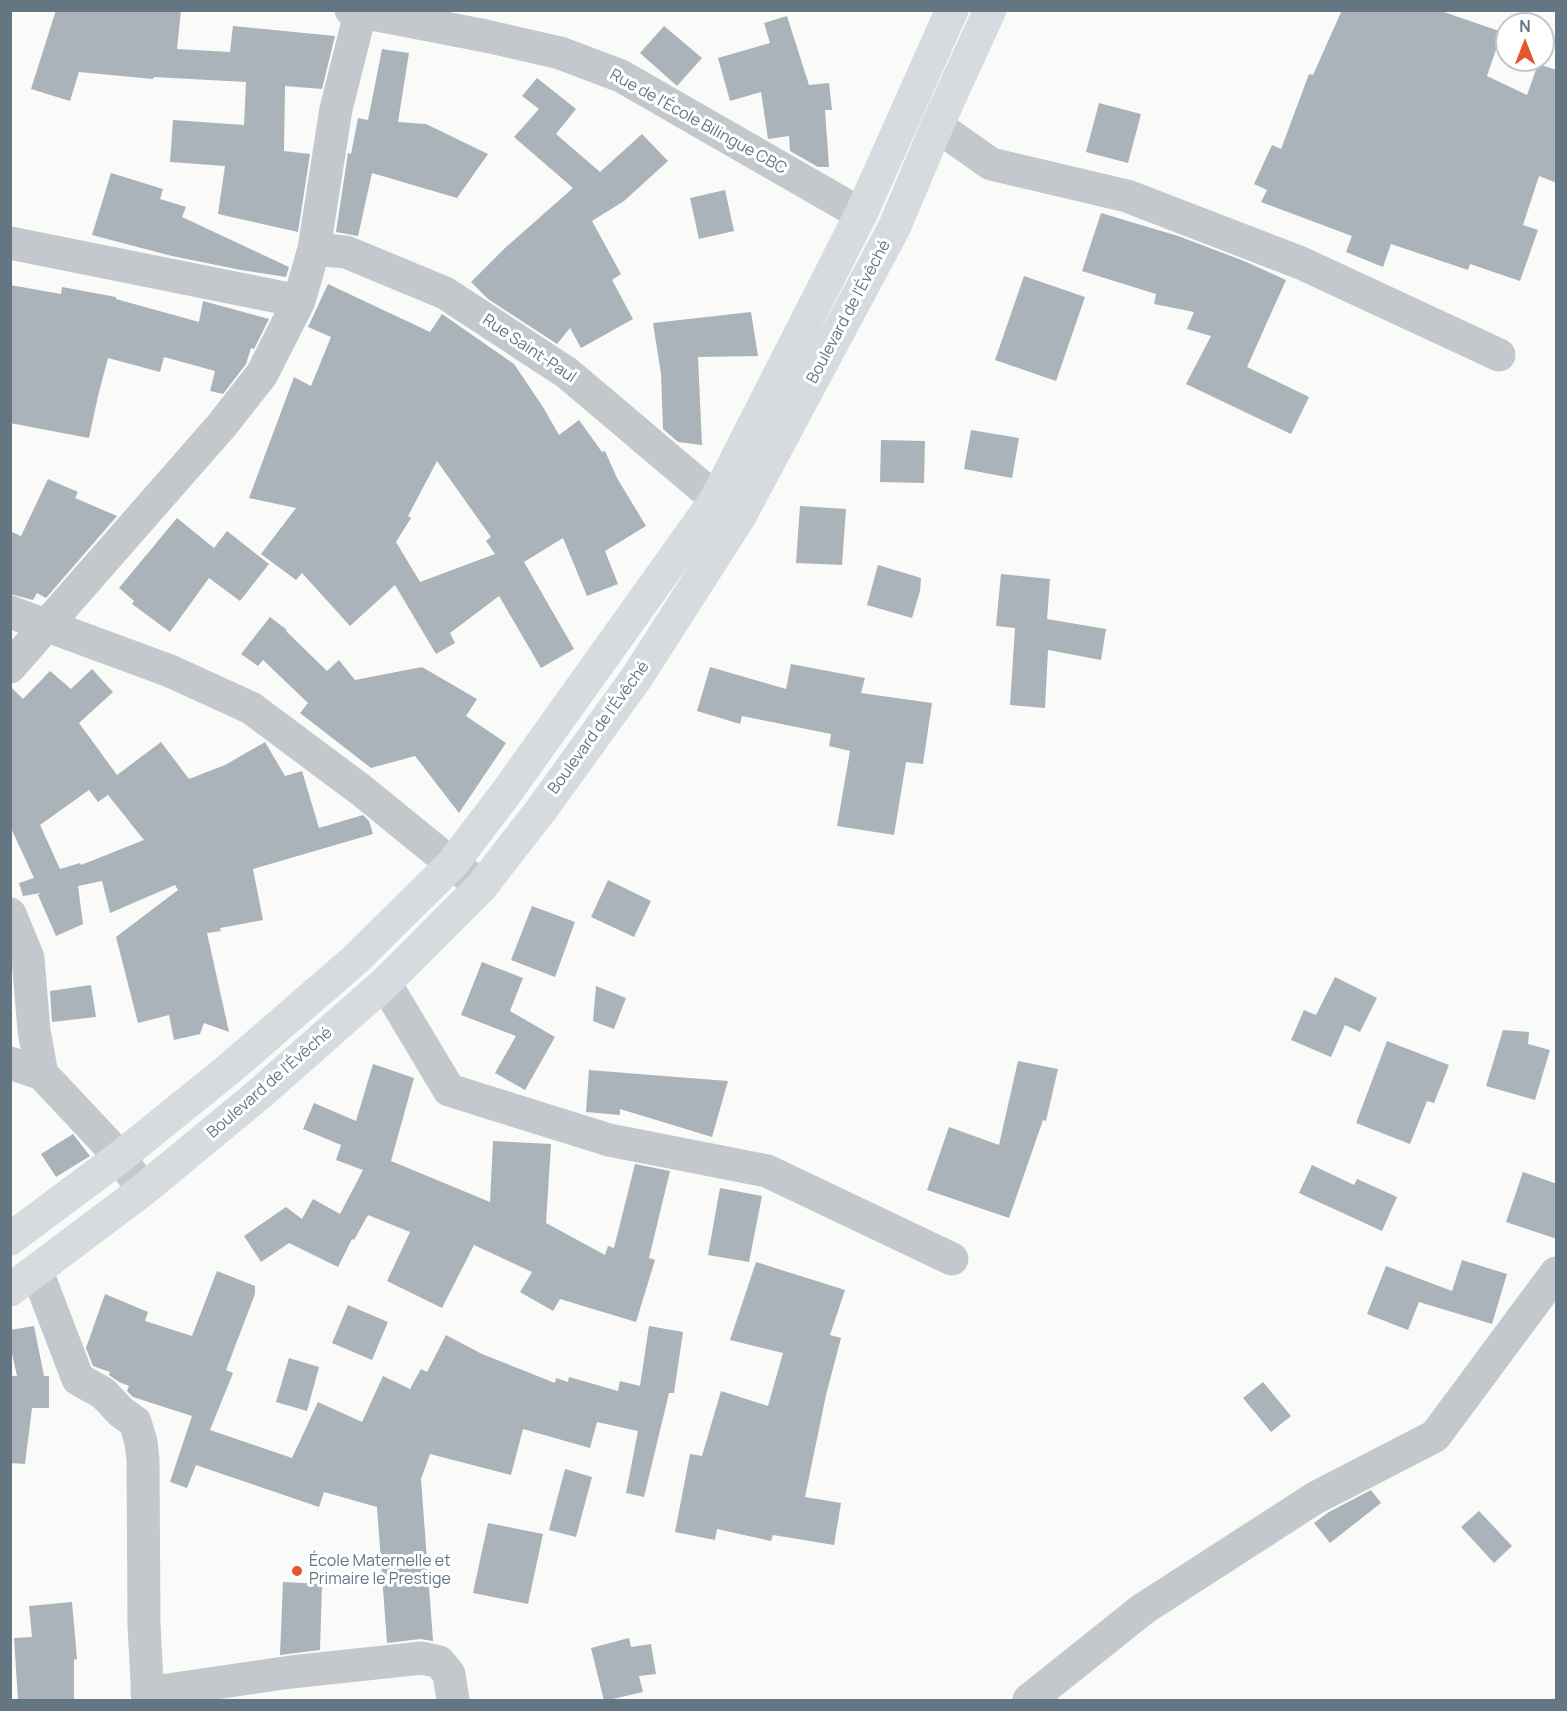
<!DOCTYPE html>
<meta charset="utf-8">
<style>
body{margin:0}
#map{position:relative;width:1567px;height:1711px;overflow:hidden;background:#fafaf8;font-family:Manrope,sans-serif}
canvas{display:block}
.frame{position:absolute;inset:0;border:12px solid #657683;pointer-events:none}
.north{position:absolute;left:1495px;top:12px;width:60px;height:60px;box-sizing:border-box;background:#fff;border:2px solid #c1c8cd;border-radius:50%;rotate:0deg;font-size:16px;font-weight:700;line-height:24px;text-align:center;color:#657683}
.north::after{content:'';display:block;margin:auto;width:21px;height:27px;background:#e4572e;clip-path:polygon(50% 0,100% 100%,50% 72%,0 100%)}
</style>
<div id="map">
<canvas width="1567" height="1711"></canvas>
<div class="frame"></div>
<div class="north">N</div>
</div>
<script>
const ctx = document.querySelector('canvas').getContext('2d');
ctx.lineJoin = 'round';
function fill(path, color) { ctx.fillStyle = color; ctx.fill(path, 'evenodd'); }
const toPath = rows => new Path2D(rows.map(r => 'M' + r).join(''));
function strokePath(path, color, width, dash) { ctx.strokeStyle = color; ctx.lineWidth = width; ctx.lineCap = dash ? 'butt' : 'round'; ctx.setLineDash(dash || []); ctx.stroke(path); }
function write(font, color, halo, rows, align = 'center') {
  ctx.font = font + ' Manrope,sans-serif'; ctx.lineWidth = 6; ctx.setLineDash([]); ctx.textBaseline = 'middle'; ctx.strokeStyle = halo; ctx.fillStyle = color; for (const [text, x, y, turn = 0] of rows) {
    ctx.save(); ctx.translate(x, y); ctx.rotate((+turn || 0) * Math.PI / 180); ctx.textAlign = isNaN(turn) ? turn : align; if (halo) ctx.strokeText(text, 0, 0); ctx.fillText(text, 0, 0); ctx.restore();
  }
}
fill(toPath([
 [56,10,181,10,177,49,230,52,233,26,335,36,322,89,285,86,284,151,310,154,298,232,218,214,225,166,170,162,173,120,244,125,246,82,154,77,153,79,79,72,70,101,31,89],
 [1342,10,1438,10,1502,32,1487,76,1527,95,1538,64,1557,70,1557,183,1539,176,1523,225,1538,230,1520,281,1470,264,1468,270,1391,244,1383,267,1346,252,1352,236,1261,202,1267,190,1254,184,1272,145,1281,149,1309,74,1313,75],
 [787,16,809,85,829,83,832,110,825,110,829,167,818,167,790,151,789,136,768,139,761,92,730,101,718,58,770,43,764,23],
 [664,26,702,58,677,86,640,53],
 [382,49,409,53,398,122,426,124,488,154,457,198,372,173,358,236,336,232,348,153,351,154,358,118,368,120],
 [537,78,576,109,556,134,600,172,642,134,668,161,624,201,592,221,621,274,612,280,633,319,581,348,570,328,557,344,488,299,471,282,505,248,573,188,514,137,539,109,522,96],
 [1099,103,1141,114,1128,163,1086,152],
 [111,173,163,189,160,199,186,207,182,217,289,267,286,277,241,270,172,256,92,235],
 [725,190,734,231,699,239,690,198],
 [1101,213,1178,236,1244,261,1286,280,1247,367,1309,397,1291,434,1186,384,1211,336,1187,329,1194,312,1154,304,1156,294,1082,271],
 [1024,276,1085,297,1056,381,995,360],
 [328,284,430,332,442,314,514,364,543,407,559,435,579,420,602,452,605,451,617,478,646,526,605,551,618,584,587,596,563,538,524,562,574,649,541,668,499,596,450,633,455,643,436,654,395,585,350,626,302,573,296,580,261,554,296,508,249,498,294,377,311,386,331,337,308,327],
 [437,461,491,537,486,541,495,554,420,582,396,542,411,518,408,516],
 [10,285,61,294,62,287,116,297,116,299,199,322,203,301,269,319,254,349,251,348,246,364,223,394,210,391,215,371,164,357,160,372,108,358,98,396,89,438,10,423],
 [751,312,758,356,698,357,702,445,678,442,663,429,661,374,653,323],
 [971,430,1019,438,1012,478,964,469],
 [881,440,925,441,924,483,880,482],
 [48,479,78,492,75,498,117,516,46,598,37,593,33,600,10,594,10,531,21,536],
 [800,506,846,509,842,565,796,563],
 [177,518,214,548,227,531,269,564,240,601,209,578,170,632,132,604,134,601,119,588],
 [878,565,921,578,920,591,912,618,867,605],
 [1001,574,1050,579,1047,619,1106,629,1101,660,1048,650,1045,708,1010,705,1015,628,996,626],
 [270,617,287,630,286,631,327,671,339,660,355,680,422,667,477,699,466,716,506,743,459,813,415,756,371,768,300,713,308,703,263,660,258,666,241,654],
 [791,664,865,678,861,693,932,703,923,764,906,762,894,835,837,826,850,751,829,746,831,734,742,716,740,724,697,711,710,667,786,689],
 [92,669,113,692,79,723,117,775,161,742,189,779,225,765,265,742,285,776,302,771,319,828,363,815,369,821,373,834,253,869,263,920,220,928,221,931,207,933,229,1032,204,1023,200,1034,174,1040,169,1015,138,1023,116,937,178,890,175,885,110,913,102,881,78,886,83,924,56,936,38,895,41,893,23,896,19,883,34,878,10,826,11,687,23,699,50,671,71,689],
 [89,790,98,802,108,795,144,840,81,865,80,863,60,869,40,825],
 [608,880,651,901,634,937,591,917],
 [532,906,575,922,555,977,511,960],
 [482,962,523,978,510,1011,555,1037,525,1090,495,1073,516,1036,461,1015],
 [1335,977,1377,998,1360,1032,1345,1025,1331,1057,1291,1040,1304,1010,1316,1015],
 [91,985,96,1017,52,1022,50,991],
 [596,986,626,998,614,1029,593,1021],
 [1503,1030,1529,1032,1528,1044,1550,1050,1535,1100,1486,1086],
 [1387,1041,1449,1065,1434,1103,1427,1101,1410,1144,1356,1123],
 [1018,1061,1058,1069,1046,1121,1043,1120,1009,1218,927,1190,949,1127,999,1145],
 [373,1064,414,1078,391,1161,490,1202,493,1141,551,1144,546,1223,605,1255,608,1246,614,1248,635,1164,670,1171,649,1258,655,1260,636,1322,560,1299,553,1311,520,1292,532,1272,474,1245,442,1308,387,1281,410,1232,368,1215,354,1240,352,1239,338,1267,289,1243,261,1262,244,1236,286,1207,302,1219,313,1199,340,1214,363,1170,336,1160,341,1145,303,1129,314,1103,356,1121],
 [589,1070,651,1075,728,1081,712,1137,620,1109,620,1115,586,1112],
 [73,1134,90,1156,56,1177,41,1154],
 [1312,1165,1354,1185,1357,1179,1397,1197,1382,1231,1299,1193],
 [1523,1172,1557,1184,1557,1239,1506,1222],
 [720,1188,762,1196,749,1262,708,1255],
 [1462,1260,1507,1274,1492,1324,1419,1302,1408,1330,1367,1314,1386,1266,1452,1291],
 [756,1262,845,1290,830,1335,841,1338,826,1395,805,1497,841,1503,834,1545,773,1535,771,1541,717,1529,715,1540,675,1532,690,1454,702,1456,721,1391,768,1406,783,1353,730,1340],
 [217,1271,255,1286,255,1294,226,1370,233,1373,210,1430,292,1458,318,1402,362,1422,383,1376,410,1389,421,1369,427,1372,446,1335,482,1354,555,1383,556,1378,568,1382,569,1377,618,1391,620,1381,640,1386,649,1326,683,1332,674,1393,669,1393,644,1497,626,1493,638,1431,597,1422,590,1448,523,1429,511,1475,430,1454,421,1479,433,1641,420,1639,387,1643,377,1507,324,1492,319,1507,196,1465,187,1488,170,1482,192,1416,133,1397,127,1391,129,1386,119,1382,109,1375,110,1372,93,1366,86,1348,105,1294,148,1312,145,1321,192,1336],
 [348,1305,388,1322,372,1360,332,1343],
 [34,1326,44,1376,49,1376,49,1408,32,1408,25,1464,10,1463,10,1376,17,1376,10,1345,10,1330],
 [289,1358,319,1367,307,1411,276,1402],
 [1263,1382,1291,1416,1271,1432,1243,1398],
 [565,1469,592,1477,576,1537,549,1530],
 [1371,1490,1381,1503,1330,1543,1314,1523,1329,1512],
 [1479,1511,1512,1546,1494,1563,1461,1527],
 [488,1523,543,1534,528,1604,473,1593],
 [283,1582,322,1584,320,1650,280,1655],
 [72,1602,77,1659,74,1660,74,1701,18,1701,14,1638,32,1637,29,1606],
 [629,1638,631,1647,651,1644,656,1674,639,1676,643,1692,604,1701,591,1648]
]), '#aab3b9');
strokePath(toPath([
 [351,10,486,36,560,53,621,76,861,214],
 [937,126,991,164,1127,196,1301,263,1499,355],
 [10,243,299,301],
 [314,249,346,252,445,293,567,373,716,499,739,515],
 [10,612,170,671,251,708,361,790,452,864,482,886],
 [10,667,222,425,262,374,299,301,314,249,336,109,361,10],
 [10,914,28,958,34,1031,42,1074],
 [385,983,449,1090,609,1140,767,1171,952,1259],
 [10,1063,42,1074,120,1157,143,1190],
 [37,1272,78,1379,103,1393,121,1412,135,1422,141,1442,143,1460,144,1625,148,1700],
 [147,1693,291,1672,422,1658,439,1662,449,1674,453,1700],
 [1029,1700,1143,1609,1315,1498,1435,1436,1556,1273]
]), '#c3c8cc', 33);
strokePath(toPath([
 [10,1239,120,1157,229,1069,356,959,452,864,506,793,716,499,861,214,952,10],
 [10,1290,143,1190,258,1095,385,983,482,886,541,810,637,677,740,516,894,228,937,126,990,10]
]), '#d6dbdf', 33);
for (const [x, y, r, color] of [
 [297,1571,6,"#e4572e"]
]) { const dot = new Path2D(); dot.arc(x, y, r, 0, 2 * Math.PI); ctx.fillStyle = color; ctx.fill(dot); strokePath(dot, '#fff', 2); }
write('16px', '#657683', '#fff', [
 ["Rue de l'École Bilingue CBC",698,122,29],
 ["Boulevard de l'Évêché",849,312,-62],
 ["Rue Saint-Paul",529,349,34],
 ["Boulevard de l'Évêché",599,728,-54],
 ["Boulevard de l'Évêché",270,1083,-41]
]);
write('16px', '#657683', '#fff', [
 ["École Maternelle et",309,1562],
 ["Primaire le Prestige",309,1580]
], 'left');
</script>
